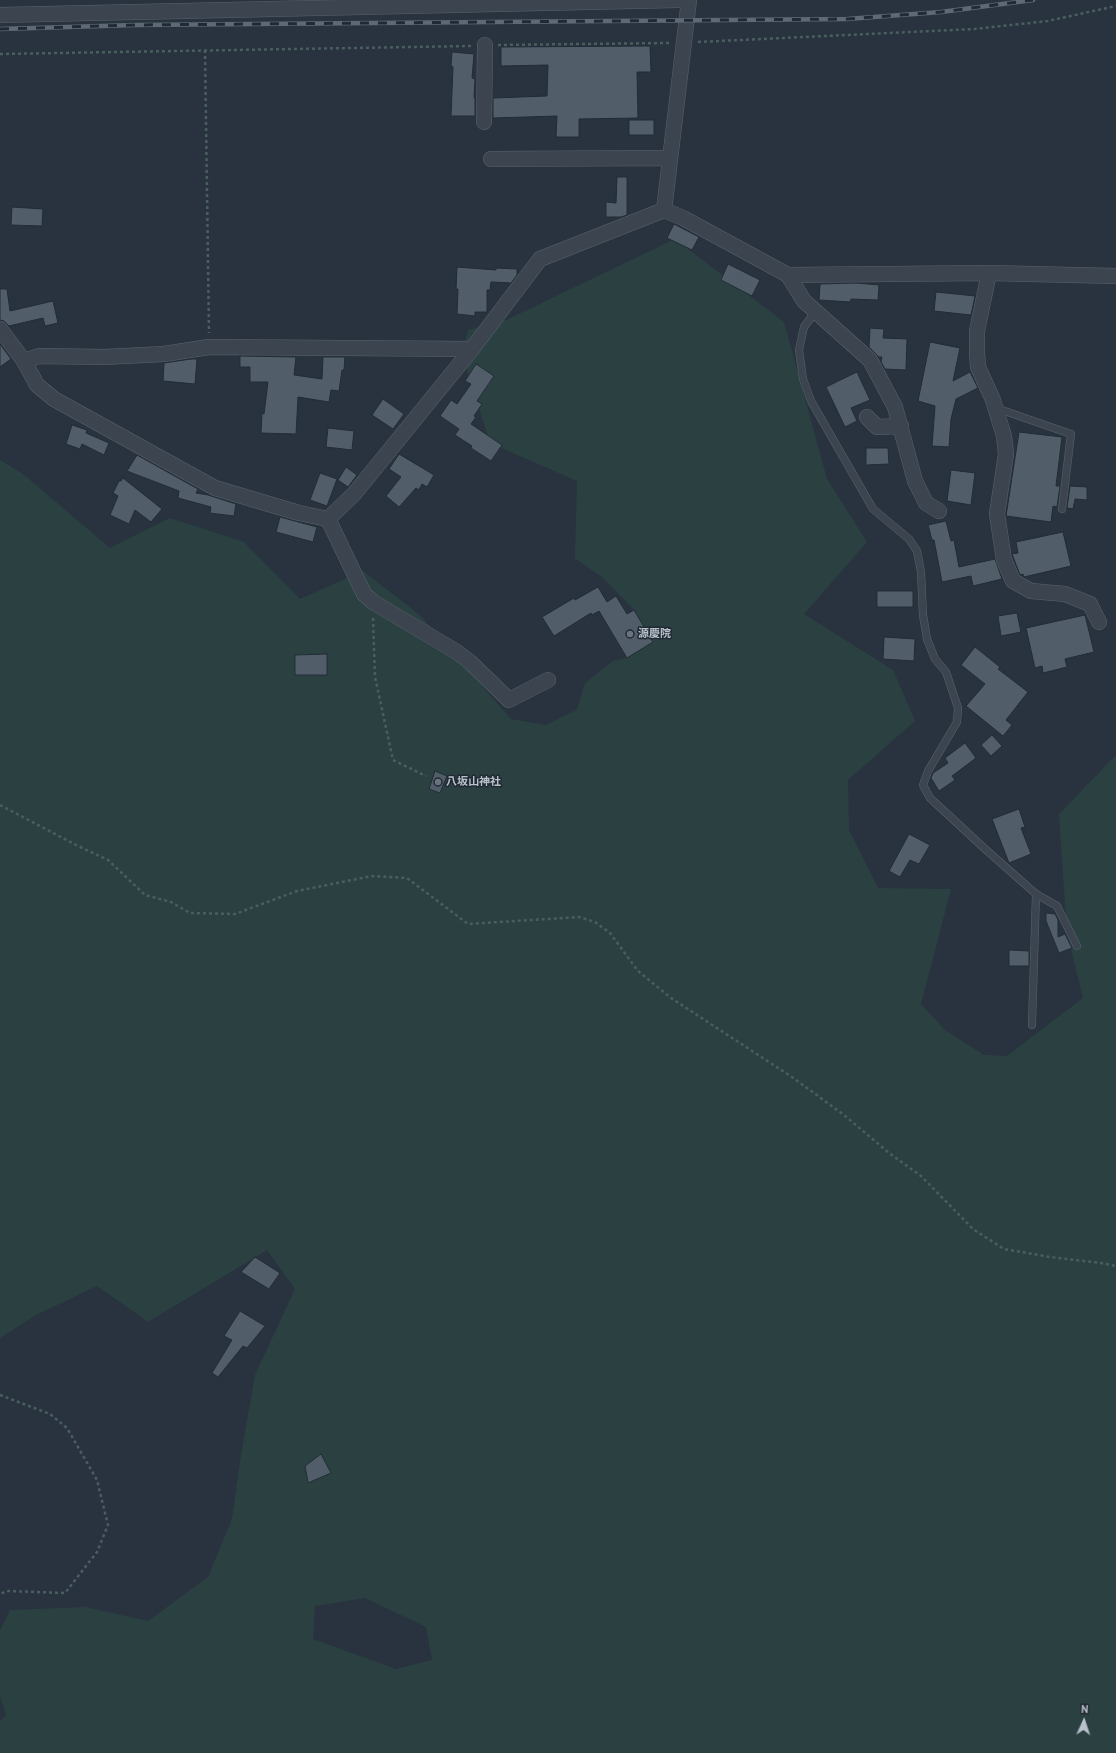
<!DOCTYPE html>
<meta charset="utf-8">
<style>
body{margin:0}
#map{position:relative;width:1116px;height:1753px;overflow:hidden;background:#28333f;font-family:"PT Sans",sans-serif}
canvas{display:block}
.north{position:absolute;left:1064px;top:1701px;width:40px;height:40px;-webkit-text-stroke:3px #202a34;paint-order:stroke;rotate:3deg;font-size:11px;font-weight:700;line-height:16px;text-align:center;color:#b8c0ca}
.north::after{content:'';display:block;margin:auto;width:14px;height:18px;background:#b8c0ca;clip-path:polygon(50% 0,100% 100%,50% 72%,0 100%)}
</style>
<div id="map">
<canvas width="1116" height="1753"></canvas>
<div class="north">N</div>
</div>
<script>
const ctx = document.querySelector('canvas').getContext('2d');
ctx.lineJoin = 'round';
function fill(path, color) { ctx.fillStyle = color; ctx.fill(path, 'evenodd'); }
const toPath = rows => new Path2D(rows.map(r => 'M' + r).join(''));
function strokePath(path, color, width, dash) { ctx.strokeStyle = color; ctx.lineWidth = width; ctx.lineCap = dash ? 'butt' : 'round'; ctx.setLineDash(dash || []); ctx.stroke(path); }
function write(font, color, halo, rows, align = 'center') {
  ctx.font = font + ' "PT Sans","Noto Sans JP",sans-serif'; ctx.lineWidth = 3; ctx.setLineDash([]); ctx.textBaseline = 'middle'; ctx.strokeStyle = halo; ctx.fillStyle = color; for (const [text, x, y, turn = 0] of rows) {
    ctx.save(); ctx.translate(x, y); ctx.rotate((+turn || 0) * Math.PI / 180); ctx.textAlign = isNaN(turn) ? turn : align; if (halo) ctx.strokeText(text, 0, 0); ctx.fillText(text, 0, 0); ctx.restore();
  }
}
fill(toPath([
 [675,239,784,322,827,479,867,542,804,614,893,670,915,721,848,780,849,830,878,888,951,889,921,1004,945,1030,984,1055,1007,1056,1083,998,1067,933,1059,814,1116,755,1116,1753,0,1753,0,1721,6,1715,0,1696,0,1631,10,1610,85,1607,148,1621,208,1577,232,1519,241,1455,255,1375,295,1289,267,1250,148,1322,97,1286,36,1315,0,1338,0,460,23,474,110,548,170,518,244,542,300,599,363,571,420,615,511,719,545,725,577,710,585,683,613,661,627,658,653,642,634,610,603,578,575,558,577,481,490,443,462,355,468,330,504,321],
 [365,1598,426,1627,432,1660,396,1669,313,1639,315,1606]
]), '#2b4141');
const building = toPath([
 [650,46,651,72,637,72,638,118,579,119,579,137,556,137,557,116,493,118,493,98,547,96,548,65,501,66,501,47,650,46],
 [452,52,474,54,472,78,475,79,474,98,475,98,475,116,451,116,453,67,451,66,452,52],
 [629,120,654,120,654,135,629,135,629,120],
 [617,177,627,177,627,215,621,217,606,217,606,202,616,203,617,177],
 [12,207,43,209,42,226,11,225,12,207],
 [674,224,699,237,692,250,667,238,674,224],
 [728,264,760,280,752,296,721,280,728,264],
 [457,267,496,270,496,268,517,269,517,275,511,283,491,282,490,290,487,290,487,312,475,312,475,316,457,314,458,289,456,289,457,267],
 [856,283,879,285,878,300,851,299,850,302,819,300,820,284,856,283],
 [0,289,7,289,10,311,53,301,58,323,45,326,43,318,9,326,4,321,0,320,0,289],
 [936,292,975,296,971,315,934,311,936,292],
 [870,328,884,329,883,338,907,339,906,370,885,369,881,362,882,357,879,357,869,347,870,328],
 [930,342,960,348,953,381,970,372,978,388,956,399,951,419,949,447,932,446,935,406,918,401,930,342],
 [0,344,11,359,0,367,0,344],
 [240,356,296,357,294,375,322,379,323,357,345,357,344,370,342,370,339,391,331,390,329,402,298,397,296,434,261,433,262,413,264,414,268,382,250,382,250,367,240,367,240,356],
 [191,359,197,359,195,384,163,381,164,363,191,359],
 [476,364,494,376,477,401,482,404,474,416,476,417,471,424,502,445,491,461,471,448,472,446,455,435,459,429,440,416,451,400,457,404,471,384,465,381,476,364],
 [857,372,870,400,851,408,857,421,845,427,826,387,857,372],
 [383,399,404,414,393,429,372,415,383,399],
 [72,425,87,430,86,433,109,443,104,455,82,444,80,449,66,444,72,425],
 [328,428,354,431,352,450,326,447,328,428],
 [1019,432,1062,437,1056,486,1060,486,1057,507,1053,506,1051,522,1006,516,1019,432],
 [866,448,888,448,889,464,866,465,866,448],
 [399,454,434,475,427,487,422,484,419,490,416,488,399,507,386,496,401,477,389,469,399,454],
 [137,455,198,489,196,493,208,495,236,504,234,516,210,513,211,507,178,498,179,491,127,471,137,455],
 [346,467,357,475,348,487,338,480,346,467],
 [951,470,975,473,971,505,947,501,951,470],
 [320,473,337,479,327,506,310,500,320,473],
 [123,478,162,509,151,522,135,510,129,524,110,515,118,496,113,493,119,481,121,481,123,478],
 [1070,486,1087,487,1087,500,1075,499,1073,509,1067,508,1070,486],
 [280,517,317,527,313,542,276,532,280,517],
 [946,521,951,541,954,540,959,567,995,559,1002,579,973,586,971,576,942,582,934,540,932,540,928,525,946,521],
 [1063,532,1071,566,1024,577,1023,574,1020,575,1012,554,1018,553,1016,542,1063,532],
 [598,587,607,602,616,596,627,614,634,610,653,642,627,658,599,611,592,615,591,613,554,636,542,617,574,598,575,600,598,587],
 [877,591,913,591,913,607,877,607,877,591],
 [1017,613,1021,632,1001,636,998,616,1017,613],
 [1085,615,1094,652,1065,659,1067,667,1043,673,1042,666,1035,668,1026,628,1085,615],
 [884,637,915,639,914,661,883,659,884,637],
 [975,647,1000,667,998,669,1028,692,1006,720,1012,725,1003,736,966,706,985,684,961,665,975,647],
 [327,654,327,675,295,675,295,655,327,654],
 [992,735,1002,746,991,756,981,745,992,735],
 [965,743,976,758,952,776,955,780,939,791,931,778,933,773,948,763,945,758,965,743],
 [435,771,447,776,440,793,429,789,435,771],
 [1019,809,1025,827,1021,828,1031,854,1009,863,992,819,1019,809],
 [909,834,930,845,919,864,910,860,900,877,889,871,909,834],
 [1046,913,1055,914,1058,920,1058,937,1065,934,1072,948,1059,953,1046,921,1046,913],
 [1009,950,1029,951,1029,966,1009,966,1009,950],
 [255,1257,280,1273,269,1289,241,1272,255,1257],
 [240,1311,265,1326,247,1348,243,1346,218,1377,212,1373,232,1340,224,1336,240,1311],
 [321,1454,331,1473,308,1483,305,1466,321,1454]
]);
fill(building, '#515e6a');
strokePath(building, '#222c36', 1);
const service = toPath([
 [816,311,804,327,799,350,803,379,811,401,873,509,909,539,917,551,921,572,923,615,927,639,935,659,946,672,958,708,957,722,928,771,923,785,930,798,984,848,1036,894,1057,906,1077,946],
 [996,408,1071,434,1062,509],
 [1032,1025,1036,894]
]);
const minor = toPath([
 [0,15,678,0],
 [484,122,485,45],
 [491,159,670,158],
 [664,210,689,0],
 [989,273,977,331,977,352,978,367,993,400,1004,436,1006,454,997,514,1004,560,1013,581,1031,591,1065,594,1090,604,1099,622],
 [788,275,804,301,870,360,895,407,915,481,926,503,939,511],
 [0,329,24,361,37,385,54,399,215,488,299,513,328,519,354,494,472,349,540,259,664,210,683,218,788,275,989,273,1116,276],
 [24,361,39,356,104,357,164,354,209,347,472,349],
 [867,417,877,427,901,426],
 [328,519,364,594,373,602,457,652,470,662,509,700,548,680]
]);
strokePath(service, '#59636d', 8);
strokePath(minor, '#59636d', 16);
strokePath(toPath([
 [698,42,974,29,1048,21,1116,6],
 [498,45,669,43],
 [205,50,209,333],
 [0,54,471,46],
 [373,618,375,677,393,760,426,776],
 [0,805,76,845,108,860,145,895,171,902,190,913,235,914,297,891,372,876,407,878,468,924,579,917,595,922,610,933,638,971,671,998,792,1077,844,1115,889,1153,921,1176,973,1229,1004,1249,1050,1257,1101,1263,1116,1266],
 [0,1395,50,1414,67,1428,97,1480,108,1525,97,1552,65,1593,7,1591,0,1594]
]), '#4a5e5f', 2.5, [3, 3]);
strokePath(service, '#3c454f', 7);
strokePath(minor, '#3c454f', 15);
const rail = toPath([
 [0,29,135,25,847,19,941,12,1033,0]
]);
strokePath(rail, '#5e6976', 4.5);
strokePath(rail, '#202a34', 3, [9]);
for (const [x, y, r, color] of [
 [630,634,4,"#6b7280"],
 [438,782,4,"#6b7280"]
]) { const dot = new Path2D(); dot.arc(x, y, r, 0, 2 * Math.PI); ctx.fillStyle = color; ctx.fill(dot); strokePath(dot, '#202a34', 1.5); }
write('bold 11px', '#b8c0ca', '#202a34', [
 ["源慶院",638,634],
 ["八坂山神社",446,782]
], 'left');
</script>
